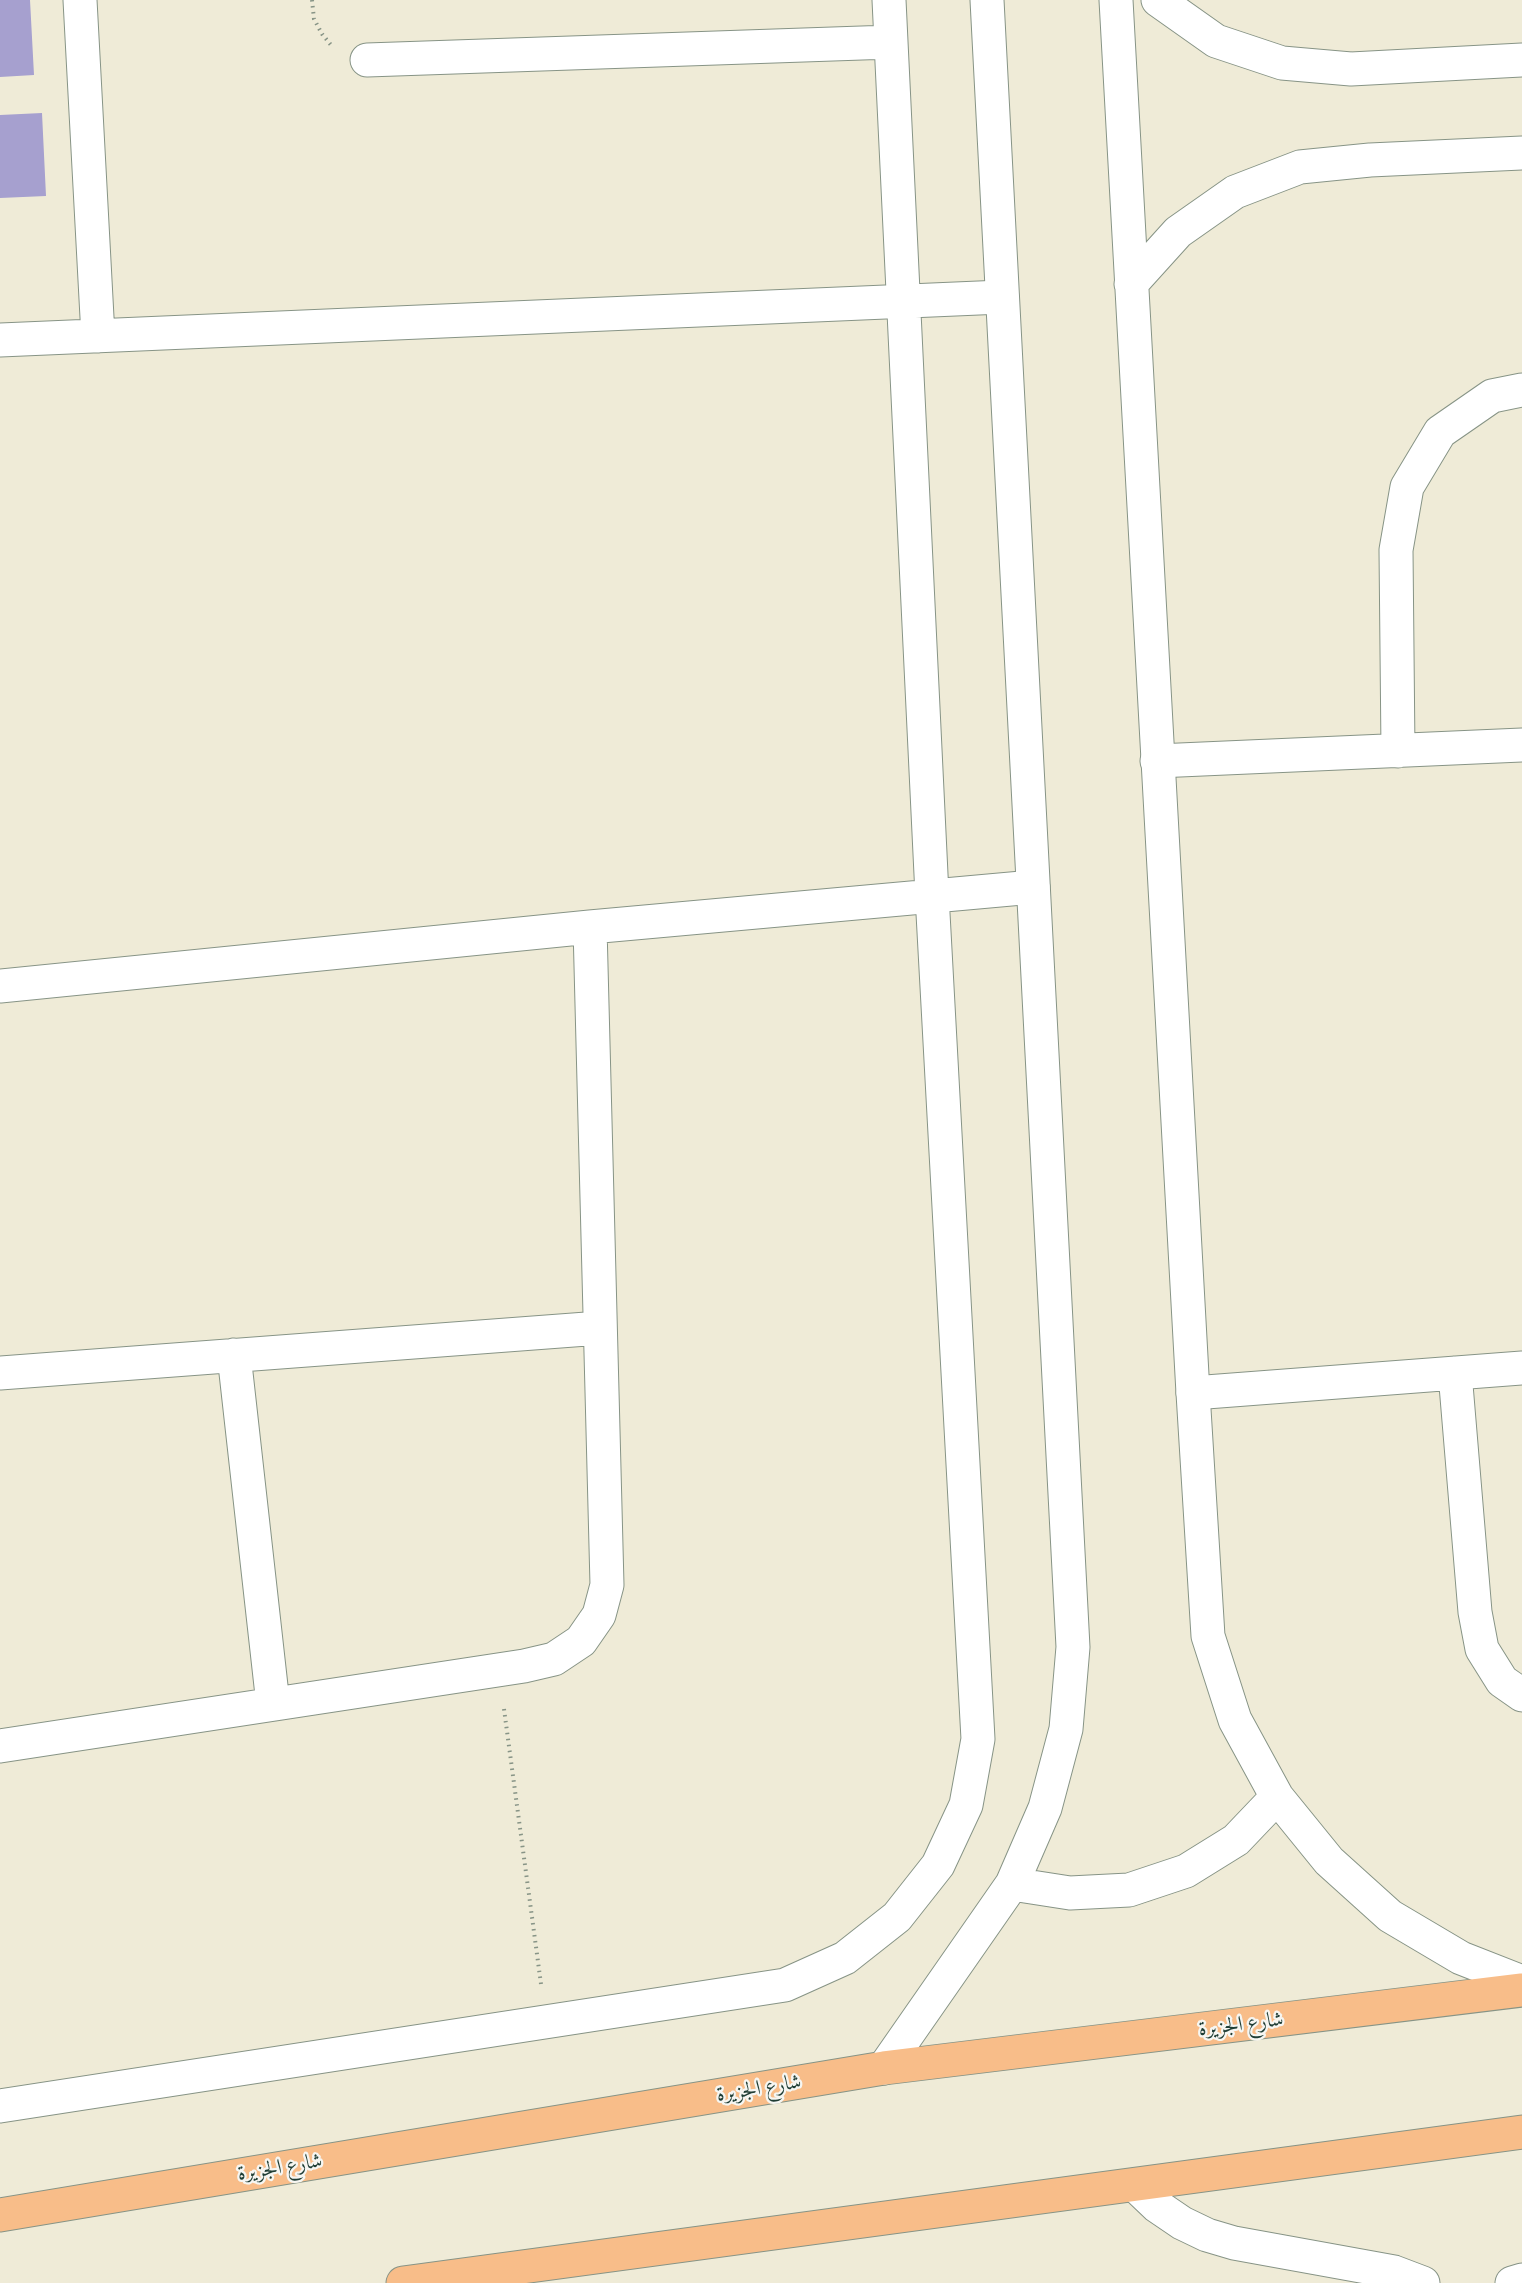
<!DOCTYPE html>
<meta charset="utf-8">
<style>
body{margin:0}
canvas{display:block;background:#efebd7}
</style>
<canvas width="1522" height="2283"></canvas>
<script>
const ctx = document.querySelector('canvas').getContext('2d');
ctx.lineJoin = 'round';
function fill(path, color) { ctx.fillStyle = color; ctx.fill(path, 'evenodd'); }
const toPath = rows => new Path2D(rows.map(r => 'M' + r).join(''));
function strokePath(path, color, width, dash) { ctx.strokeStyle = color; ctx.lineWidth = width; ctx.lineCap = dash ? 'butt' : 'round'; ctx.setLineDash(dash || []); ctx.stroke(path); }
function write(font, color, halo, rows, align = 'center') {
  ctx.font = font + ' "IM FELL French Canon",Amiri,serif'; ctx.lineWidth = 4.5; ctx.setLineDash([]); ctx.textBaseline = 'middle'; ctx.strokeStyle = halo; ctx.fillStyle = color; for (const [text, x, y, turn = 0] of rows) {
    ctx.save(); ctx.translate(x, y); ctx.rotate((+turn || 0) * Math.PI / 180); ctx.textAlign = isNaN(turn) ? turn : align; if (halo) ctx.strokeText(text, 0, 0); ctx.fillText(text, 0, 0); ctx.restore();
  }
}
fill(toPath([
 [0,0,30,0,34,75,0,77],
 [42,113,46,196,0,198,0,115]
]), '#a6a0cf');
const minor = toPath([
 [80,0,98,336],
 [367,60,891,42],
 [0,340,1002,297],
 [1398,751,1396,550,1407,487,1440,432,1492,396,1522,390],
 [1157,761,1522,745],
 [0,986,590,927,1033,887],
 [234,1355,273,1704],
 [0,1373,600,1328],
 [1455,1373,1475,1612,1482,1649,1502,1681,1522,1695],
 [1193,1393,1522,1368],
 [0,1746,524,1666,554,1659,581,1641,599,1615,607,1585,590,927],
 [0,2106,785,1985,845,1958,897,1917,938,1865,966,1805,978,1739,932,895,889,0],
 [1135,2185,1157,2206,1182,2223,1207,2235,1234,2243,1394,2272,1423,2283],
 [1512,2283,1522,2280]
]);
const tertiary = toPath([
 [1116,0,1193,1393,1208,1636,1235,1720,1277,1797,1329,1861,1390,1916,1461,1958,1522,1982],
 [1158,0,1216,41,1282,63,1351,69,1522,60],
 [1131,284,1178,232,1235,192,1300,167,1370,160,1522,153],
 [1012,1884,1070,1893,1129,1890,1186,1871,1236,1840,1277,1797],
 [884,2068,1012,1884,1045,1808,1066,1729,1073,1647,987,0]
]);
const primary = toPath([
 [0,2215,884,2068,1522,1990],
 [403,2283,1522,2132]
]);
strokePath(minor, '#879486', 35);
strokePath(tertiary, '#879486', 35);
strokePath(primary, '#879486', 35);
strokePath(toPath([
 [312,0,314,19,322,34,331,45],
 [504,1709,541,1984]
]), '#879486', 4, [1.5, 4.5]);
strokePath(minor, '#fff', 33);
strokePath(tertiary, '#fff', 33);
strokePath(primary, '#f8bd89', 33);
write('21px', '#1f3d34', '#f6f6f2', [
 ["شارع الجزيرة",1241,2025,-7],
 ["شارع الجزيرة",759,2089,-9],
 ["شارع الجزيرة",280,2168,-9]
]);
</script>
